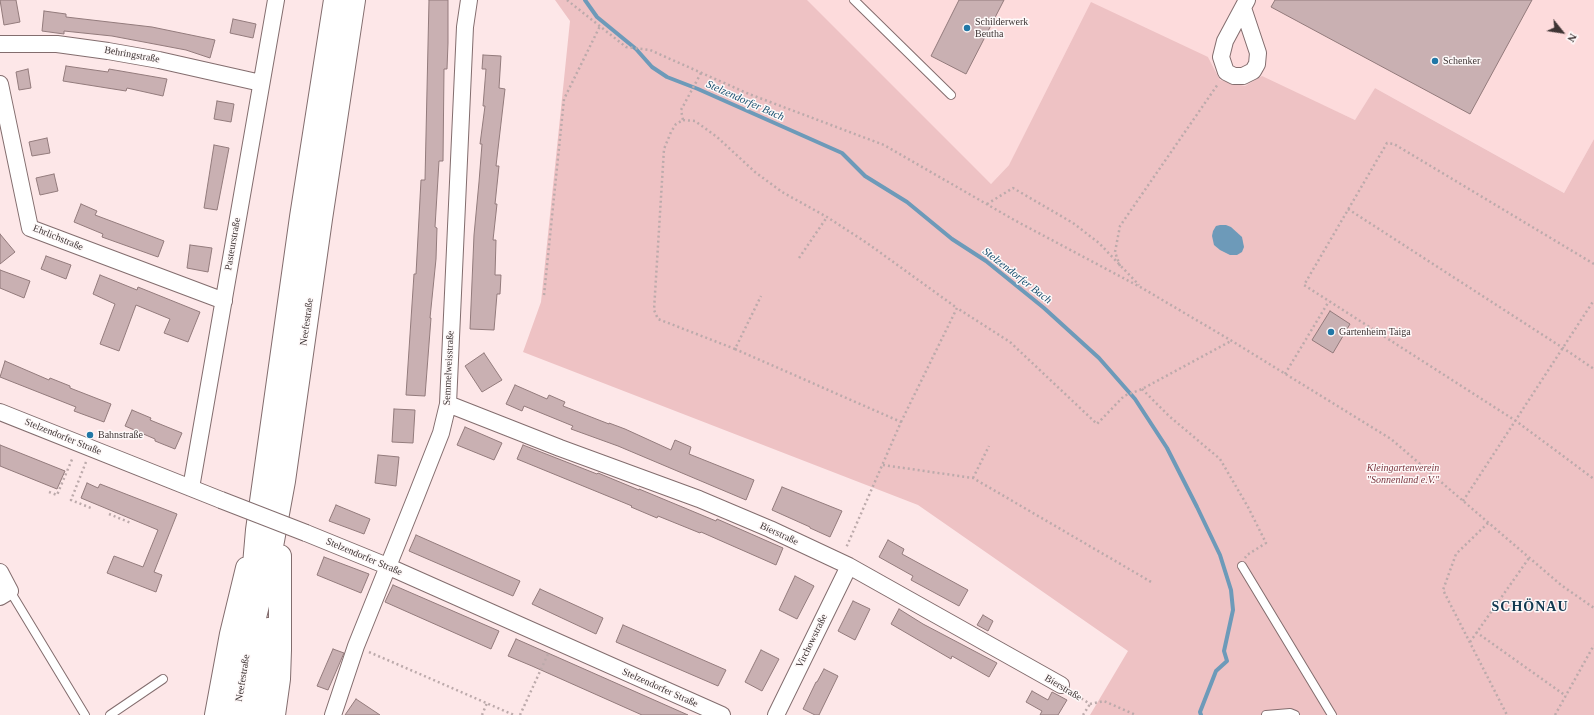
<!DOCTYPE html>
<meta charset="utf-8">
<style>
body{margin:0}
#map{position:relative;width:1594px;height:715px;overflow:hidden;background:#fde7e8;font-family:Georgia,serif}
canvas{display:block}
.north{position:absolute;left:1542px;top:12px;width:40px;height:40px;-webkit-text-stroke:3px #fef9f9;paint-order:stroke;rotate:120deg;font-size:11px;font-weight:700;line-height:16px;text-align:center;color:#3e3434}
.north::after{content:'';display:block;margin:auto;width:14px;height:18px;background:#3e3434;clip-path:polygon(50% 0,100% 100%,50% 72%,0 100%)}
</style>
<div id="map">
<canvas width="1594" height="715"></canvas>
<div class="north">N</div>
</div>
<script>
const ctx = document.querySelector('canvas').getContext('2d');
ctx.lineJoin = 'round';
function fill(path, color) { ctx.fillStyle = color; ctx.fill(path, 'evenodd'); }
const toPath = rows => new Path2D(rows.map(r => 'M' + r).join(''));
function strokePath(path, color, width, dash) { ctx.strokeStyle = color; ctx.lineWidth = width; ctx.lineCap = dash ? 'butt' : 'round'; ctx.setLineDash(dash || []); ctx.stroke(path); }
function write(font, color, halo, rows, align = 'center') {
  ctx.font = font + ' Georgia,serif'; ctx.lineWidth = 3; ctx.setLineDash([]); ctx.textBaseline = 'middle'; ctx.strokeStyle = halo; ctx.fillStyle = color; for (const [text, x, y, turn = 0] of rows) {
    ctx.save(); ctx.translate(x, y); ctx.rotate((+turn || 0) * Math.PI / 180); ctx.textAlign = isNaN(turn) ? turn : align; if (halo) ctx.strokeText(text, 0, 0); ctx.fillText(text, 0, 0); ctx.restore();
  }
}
fill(toPath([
 [800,0,1594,0,1594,139,1564,193,1375,88,1355,120,1262,77,1245,86,1220,80,1208,57,1009,165,991,184]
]), '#fddbdc');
fill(toPath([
 [555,0,807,0,991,184,1009,165,1091,2,1208,57,1220,80,1245,86,1262,76,1355,120,1375,88,1564,193,1594,139,1594,715,1090,715,1128,651,918,505,523,352,541,302,570,21]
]), '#eec2c4');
fill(toPath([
 [1220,225,1226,225,1231,227,1242,237,1244,247,1242,252,1237,255,1230,255,1220,250,1214,245,1212,236,1213,231,1216,226]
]), '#6d9ab9');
strokePath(toPath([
 [585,0,597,17,636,49,652,67,667,77,698,89,842,153,865,176,907,202,952,239,986,261,1044,308,1099,358,1135,399,1167,448,1197,507,1220,555,1231,590,1233,610,1224,651,1227,661,1216,671,1200,712,1201,715]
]), '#6d9ab9', 4);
const building = toPath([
 [0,0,16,0,20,22,4,25,0,0],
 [429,0,448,0,448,43,447,69,444,69,443,161,439,161,435,227,437,228,436,259,430,318,431,318,425,396,406,395,414,274,416,274,421,180,425,180,429,0],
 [959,0,1004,0,966,74,931,56,959,0],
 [1275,0,1532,0,1470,114,1271,7,1275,0],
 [44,11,66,14,66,17,152,27,215,40,210,58,186,50,112,36,64,31,64,34,42,31,44,11],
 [233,19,256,24,253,38,230,33,233,19],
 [483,55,501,56,499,88,505,89,496,166,499,166,495,204,497,204,493,240,496,240,495,275,501,275,500,294,497,294,494,330,470,329,474,235,479,182,482,144,480,144,485,106,483,106,486,69,482,69,483,55],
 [66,66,108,72,109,69,167,79,163,96,127,88,126,91,63,81,66,66],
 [28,69,31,88,19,90,16,72,28,69],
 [217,101,234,104,231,122,214,119,217,101],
 [47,138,50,153,32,156,29,142,47,138],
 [214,145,229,148,217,210,204,208,214,145],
 [54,174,58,191,40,195,36,178,54,174],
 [81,204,97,211,95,215,164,241,158,257,102,237,103,234,74,222,81,204],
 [0,234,15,252,0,264,0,234],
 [190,245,212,248,208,272,187,268,190,245],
 [46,256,71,265,66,279,41,269,46,256],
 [0,270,30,281,24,298,0,288,0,270],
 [100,275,137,290,138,287,200,312,188,342,164,333,170,319,136,305,119,351,100,344,115,304,93,294,100,275],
 [1330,311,1350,324,1333,353,1312,340,1330,311],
 [484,353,502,380,482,392,465,366,484,353],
 [5,361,49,380,50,378,70,386,70,388,111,404,104,422,74,411,76,407,0,377,5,361],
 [515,385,547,399,549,395,565,402,563,406,609,424,609,423,625,429,671,450,675,440,691,447,689,454,754,480,746,500,618,446,571,429,573,426,524,406,522,411,506,404,515,385],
 [394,409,415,410,413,443,392,442,394,409],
 [132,410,151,418,150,420,182,433,175,449,155,441,155,439,125,426,132,410],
 [465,427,502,443,494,460,457,445,465,427],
 [0,445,65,471,57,489,0,466,0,445],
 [523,445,597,474,598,473,639,490,639,489,716,521,717,519,783,548,776,565,701,532,700,533,658,516,657,518,631,507,632,506,517,459,523,445],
 [378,455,399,457,396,486,375,483,378,455],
 [87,483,98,488,100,484,177,514,154,572,162,575,156,592,107,573,114,556,143,567,158,530,81,498,87,483],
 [782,487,842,511,830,537,810,528,810,527,772,510,782,487],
 [336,505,370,519,364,534,329,521,336,505],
 [416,535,520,581,513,596,409,551,416,535],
 [888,540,904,549,902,554,968,590,959,606,911,580,913,576,879,557,888,540],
 [324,557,369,574,361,593,317,575,324,557],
 [795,576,814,586,797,619,779,610,795,576],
 [393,585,499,631,491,649,385,602,393,585],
 [540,589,603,618,596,634,532,604,540,589],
 [853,601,870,609,855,640,838,631,853,601],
 [899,609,923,624,997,663,989,677,952,656,951,659,891,624,899,609],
 [983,615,993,621,988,631,977,625,983,615],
 [623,625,726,670,718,686,616,642,623,625],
 [516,639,557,657,688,715,642,715,532,666,508,656,516,639],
 [333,649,344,653,328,690,317,686,333,649],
 [761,650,779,659,762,691,745,682,761,650],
 [824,669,838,676,819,715,815,715,803,709,816,682,817,682,824,669],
 [1032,691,1048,700,1052,692,1067,700,1058,715,1040,715,1042,711,1026,702,1032,691],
 [356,699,380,715,345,715,356,699]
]);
fill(building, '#c9b0b2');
strokePath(building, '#937b7c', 1);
const lane = toPath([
 [854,0,951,95],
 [1242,566,1332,715],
 [10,591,85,715],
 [110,715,163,679],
 [1266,715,1290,713,1295,715]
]);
const street = toPath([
 [1243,8,1258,53,1257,64,1253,71,1243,76,1234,76,1226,72,1221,57,1225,41,1247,0],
 [0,44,57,44,108,51,159,60,261,83],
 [0,84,30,228,224,301],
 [448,404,560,448,699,499,770,529,849,566,1061,685],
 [0,412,221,500],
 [191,488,276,0],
 [306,533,387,566,722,715],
 [0,572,10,591,0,597],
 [333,715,356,646,417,494,441,433,448,404,465,27,469,0],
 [776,715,849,566]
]);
const highway = toPath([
 [252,588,257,530,301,217,335,0],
 [216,715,231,634,247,568],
 [237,715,249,641,270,557,284,481,321,219,354,0],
 [257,715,268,629],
 [274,715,279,679,280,650,280,556]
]);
strokePath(lane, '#836d6e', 10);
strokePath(street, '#836d6e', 18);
strokePath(highway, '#836d6e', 24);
strokePath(toPath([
 [567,0,626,47,650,50,749,94,884,145,1016,221,1142,288,1232,341,1391,439,1561,585,1594,608],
 [701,73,681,110,683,120,676,124,671,132,664,149,654,310,658,319,735,349,761,296],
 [683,120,695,121,717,137,755,172,782,192,827,217,867,243,957,308],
 [987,204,1013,188,1073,223,1099,243,1139,285],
 [1348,209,1563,348,1594,369],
 [799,258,827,217],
 [1594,264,1394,144,1387,143,1304,285,1516,421,1594,479],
 [1120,266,1115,252,1120,226,1218,84],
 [544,295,564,99,600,26],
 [735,349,901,422,846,548],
 [1285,374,1329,301],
 [1142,389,1169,416,1220,459,1248,507,1266,543,1247,555,1245,558],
 [901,422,957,308,1010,342,1097,424,1124,396,1142,389,1231,341],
 [86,462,71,500,91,508],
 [883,465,973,478,1153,583],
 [973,478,989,446],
 [49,492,57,495,73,457],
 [1463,501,1594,300],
 [109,514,131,523],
 [1488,523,1456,554,1443,590,1507,715],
 [1476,632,1566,696],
 [1470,642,1529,558],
 [369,652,514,715],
 [1073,693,1090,704],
 [1090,704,1104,701,1136,715],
 [482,715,487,703],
 [520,715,548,654],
 [1083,715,1090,704],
 [1555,715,1594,645]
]), '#bcaaab', 2.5, [2, 3]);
strokePath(lane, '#fff', 8);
strokePath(street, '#fff', 16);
strokePath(highway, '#fff', 22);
const streetBridge = toPath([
 [221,500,306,533]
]);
strokePath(streetBridge, '#836d6e', 18, []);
strokePath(streetBridge, '#fff', 16);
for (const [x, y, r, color] of [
 [967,28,4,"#2177a6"],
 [1435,61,4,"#2177a6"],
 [1331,332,4,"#2177a6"],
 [90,435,4,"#2177a6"]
]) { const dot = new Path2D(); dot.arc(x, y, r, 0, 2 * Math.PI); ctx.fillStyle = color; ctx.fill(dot); strokePath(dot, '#fef9f9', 1.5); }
write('10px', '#3e3434', '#fef9f9', [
 ["Schilderwerk",975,22],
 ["Beutha",975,34],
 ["Schenker",1443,61],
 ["Gartenheim Taiga",1339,332],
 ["Bahnstraße",98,435]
], 'left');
write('10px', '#3e3434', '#fef9f9', [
 ["Behringstraße",132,55,10],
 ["Ehrlichstraße",58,238,22],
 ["Pasteurstraße",233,244,-80],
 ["Neefestraße",307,322,-82],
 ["Semmelweisstraße",449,368,-87],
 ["Stelzendorfer Straße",63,437,22],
 ["Bierstraße",779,534,25],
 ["Stelzendorfer Straße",364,557,23],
 ["Virchowstraße",812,641,-64],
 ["Neefestraße",243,678,-81],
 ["Stelzendorfer Straße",660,688,24],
 ["Bierstraße",1063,688,31]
]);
write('italic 10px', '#7a343d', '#fef9f9', [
 ["Kleingartenverein",1403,468],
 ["\"Sonnenland e.V.\"",1403,480]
]);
write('italic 11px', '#184f6f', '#fef9f9', [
 ["Stelzendorfer Bach",745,101,24],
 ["Stelzendorfer Bach",1017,276,38]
]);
ctx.letterSpacing = '1px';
write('bold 14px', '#113850', '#fef9f9', [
 ["SCHÖNAU",1530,607]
]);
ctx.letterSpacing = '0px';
</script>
